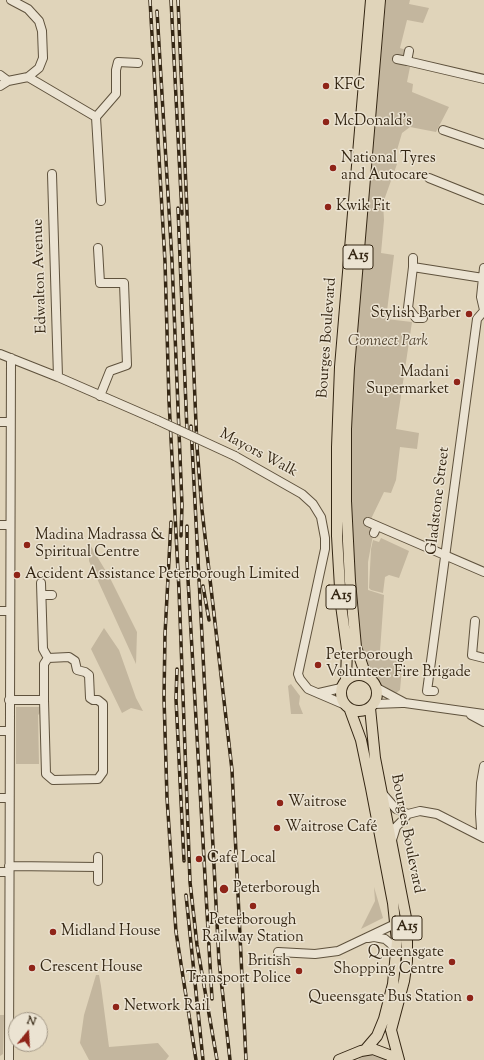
<!DOCTYPE html>
<meta charset="utf-8">
<style>
body{margin:0}
#map{position:relative;width:484px;height:1060px;overflow:hidden;background:#e0d4ba;font-family:"Sorts Mill Goudy",serif}
canvas{display:block}
.north{position:absolute;left:8px;top:1012px;width:40px;height:40px;box-sizing:border-box;background:#ebe3d2;border:1px solid #a29786;border-radius:50%;rotate:18deg;font-size:11px;font-weight:700;line-height:16px;text-align:center;color:#342613}
.north::after{content:'';display:block;margin:auto;width:14px;height:18px;background:#8f2418;clip-path:polygon(50% 0,100% 100%,50% 72%,0 100%)}
</style>
<div id="map">
<canvas width="484" height="1060"></canvas>
<div class="north">N</div>
</div>
<script>
const ctx = document.querySelector('canvas').getContext('2d');
ctx.lineJoin = 'round';
function fill(path, color) { ctx.fillStyle = color; ctx.fill(path, 'evenodd'); }
const toPath = rows => new Path2D(rows.map(r => 'M' + r).join(''));
function strokePath(path, color, width, dash) { ctx.strokeStyle = color; ctx.lineWidth = width; ctx.lineCap = dash ? 'butt' : 'round'; ctx.setLineDash(dash || []); ctx.stroke(path); }
function write(font, color, halo, rows, align = 'center') {
  ctx.font = font + ' "Sorts Mill Goudy",serif'; ctx.lineWidth = 3; ctx.setLineDash([]); ctx.textBaseline = 'middle'; ctx.strokeStyle = halo; ctx.fillStyle = color; for (const [text, x, y, turn = 0] of rows) {
    ctx.save(); ctx.translate(x, y); ctx.rotate((+turn || 0) * Math.PI / 180); ctx.textAlign = isNaN(turn) ? turn : align; if (halo) ctx.strokeText(text, 0, 0); ctx.fillText(text, 0, 0); ctx.restore();
  }
}
fill(toPath([
 [386,0,410,0,409,4,429,8,423,23,407,20,400,48,406,50,403,65,410,67,407,82,413,84,412,92,449,107,436,132,410,127,402,133,395,157,397,164,383,203,384,220,381,253,394,255,386,319,412,322,396,429,419,433,417,449,400,447,396,480,391,493,384,492,371,519,373,535,368,562,368,590,384,595,380,651,403,657,400,690,395,694,378,682,370,669,360,641,350,509,351,438,355,349],
 [381,538,409,551,399,578,389,575,385,577,383,593,371,590,369,588,371,549,373,540,379,542],
 [89,543,110,578,137,632,136,664,89,561],
 [104,628,119,650,136,698,143,711,131,708,122,713,91,649],
 [291,684,300,696,299,704,303,714,291,714,288,686],
 [16,707,41,707,41,712,38,715,39,764,16,764],
 [374,887,383,918,361,929,375,901],
 [96,975,99,975,101,986,109,1047,158,1043,169,1056,166,1060,89,1060,80,1043,84,1015],
 [0,1015,4,1015,3,1054,0,1056],
 [372,1054,386,1058,387,1060,358,1060,362,1056]
]), '#c3b69e');
const minor = toPath([
 [409,51,407,61,484,79],
 [397,59,407,61],
 [0,75,8,81],
 [28,77,96,117],
 [0,86,8,81,28,77,39,68,43,58,42,31,39,21,28,9,11,0],
 [443,130,484,144],
 [52,174,58,377],
 [429,178,484,200],
 [101,201,96,117,116,94,116,70,118,62,138,63],
 [98,248,100,283,124,283,127,365,110,371,100,396],
 [413,258,413,267],
 [484,268,481,297,484,310],
 [423,318,416,318,408,308,413,267,483,278],
 [0,354,58,377,157,420],
 [0,422,9,422],
 [235,456,302,494,313,504,321,517,325,538,325,549,298,674,300,679,308,689,343,704],
 [368,522,484,572],
 [0,525,10,525],
 [374,533,377,526],
 [41,583,43,649,48,658],
 [42,595,52,595],
 [0,611,10,611],
 [475,621,472,655,484,658],
 [377,688,405,703,484,714],
 [434,691,427,691,477,319,484,311],
 [319,693,341,688],
 [9,700,44,700,46,774,53,780,98,779,103,772,103,704,98,700,93,700,90,698,89,675,85,672,77,670,75,661,69,657,48,658,44,664,44,700],
 [374,704,402,703],
 [471,715,484,722],
 [0,731,10,731],
 [484,766,481,783,480,814,481,829,484,838],
 [383,794,396,809,408,814],
 [0,798,9,798],
 [392,840,396,827,402,821,408,814,420,811,437,814,484,838],
 [98,857,98,881],
 [9,866,98,867],
 [0,872,9,872],
 [368,938,374,937,385,939,391,944,396,952],
 [278,952,315,954,338,951,395,924,404,931,407,937],
 [9,1060,11,358]
]);
const major = toPath([
 '341 693a18 18 0 1 1 36 0a18 18 0 1 1-36 0Z',
 [366,676,356,647,350,581,346,501,346,429,349,368,380,0],
 [346,679,347,649,341,605,337,536,337,447,340,367,371,0],
 [370,708,375,758,407,923,407,961,404,981,391,1030,399,1060],
 [350,710,361,740,371,788,393,903,397,941,393,984,384,1019,377,1036,365,1050],
 [339,1060,361,1051,373,1049,389,1055,395,1060]
]);
strokePath(minor, '#5f523d', 10);
strokePath(major, '#342613', 12);
strokePath(minor, '#ebe3d2', 8);
strokePath(major, '#e0d4ba', 10);
const rail = toPath([
 [150,0,165,262,169,401,179,590,190,882,197,945,217,1060],
 [171,0,182,214],
 [178,0,197,447,202,510,232,770,246,1060],
 [157,11,172,261,182,505,181,536],
 [178,208,187,431],
 [191,426,219,961,230,1060],
 [171,522,165,634,164,698,167,798,176,932,196,1060],
 [187,526,187,562,212,999],
 [203,586,209,620],
 [177,669,176,699,184,861],
 [186,895,203,1060]
]);
strokePath(rail, '#342613', 3.5);
strokePath(rail, '#ebe3d2', 2, [6]);
const minorBridge = toPath([
 [157,420,235,456]
]);
strokePath(minorBridge, '#5f523d', 10, []);
strokePath(minorBridge, '#ebe3d2', 8);
for (const [x, y, r, color] of [
 [326,86,4,"#8f2418"],
 [326,122,4,"#8f2418"],
 [333,168,4,"#8f2418"],
 [328,207,4,"#8f2418"],
 [469,314,4,"#8f2418"],
 [457,382,4,"#8f2418"],
 [27,545,4,"#8f2418"],
 [17,575,4,"#8f2418"],
 [318,665,4,"#8f2418"],
 [280,803,4,"#8f2418"],
 [277,828,4,"#8f2418"],
 [199,859,4,"#8f2418"],
 [224,889,5,"#8f2418"],
 [253,906,4,"#8f2418"],
 [53,932,4,"#8f2418"],
 [452,962,4,"#8f2418"],
 [32,968,4,"#8f2418"],
 [299,971,4,"#8f2418"],
 [470,998,4,"#8f2418"],
 [116,1007,4,"#8f2418"]
]) { const dot = new Path2D(); dot.arc(x, y, r, 0, 2 * Math.PI); ctx.fillStyle = color; ctx.fill(dot); strokePath(dot, '#ebe3d2', 1.5); }
for (const [x, y, w] of [
 [358,257,30],
 [341,597,30],
 [407,928,30]
]) { const box = new Path2D(); box.roundRect(x - w / 2, y - 12, w, 24, 3); ctx.fillStyle = '#ebe3d2'; ctx.fill(box); strokePath(box, '#342613', 1); }
write('bold 14px', '#342613', null, [
 ["A15",358,257],
 ["A15",341,597],
 ["A15",407,928]
]);
write('15px', '#342613', '#ebe3d2', [
 ["KFC",334,86],
 ["McDonald's",334,122],
 ["National Tyres",341,159],
 ["and Autocare",341,176],
 ["Kwik Fit",336,207],
 ["Stylish Barber",461,314,"right"],
 ["Madani",449,373,"right"],
 ["Supermarket",449,390,"right"],
 ["Madina Madrassa &",35,536],
 ["Spiritual Centre",35,553],
 ["Accident Assistance Peterborough Limited",25,575],
 ["Peterborough",326,656],
 ["Volunteer Fire Brigade",326,673],
 ["Waitrose",288,803],
 ["Waitrose Café",285,828],
 ["Cafe Local",207,859],
 ["Peterborough",233,889],
 ["Peterborough",253,921,"center"],
 ["Railway Station",253,938,"center"],
 ["Midland House",61,932],
 ["Queensgate",444,953,"right"],
 ["Shopping Centre",444,970,"right"],
 ["British",291,962,"right"],
 ["Transport Police",291,979,"right"],
 ["Crescent House",40,968],
 ["Queensgate Bus Station",462,998,"right"],
 ["Network Rail",124,1007]
], 'left');
write('15px', '#342613', '#ebe3d2', [
 ["Edwalton Avenue",41,276,-92],
 ["Bourges Boulevard",328,338,-86],
 ["Mayors Walk",258,454,28],
 ["Gladstone Street",439,501,-83],
 ["Bourges Boulevard",406,834,79]
]);
write('italic 15px', '#584a36', '#ebe3d2', [
 ["Connect Park",388,342]
]);
</script>
